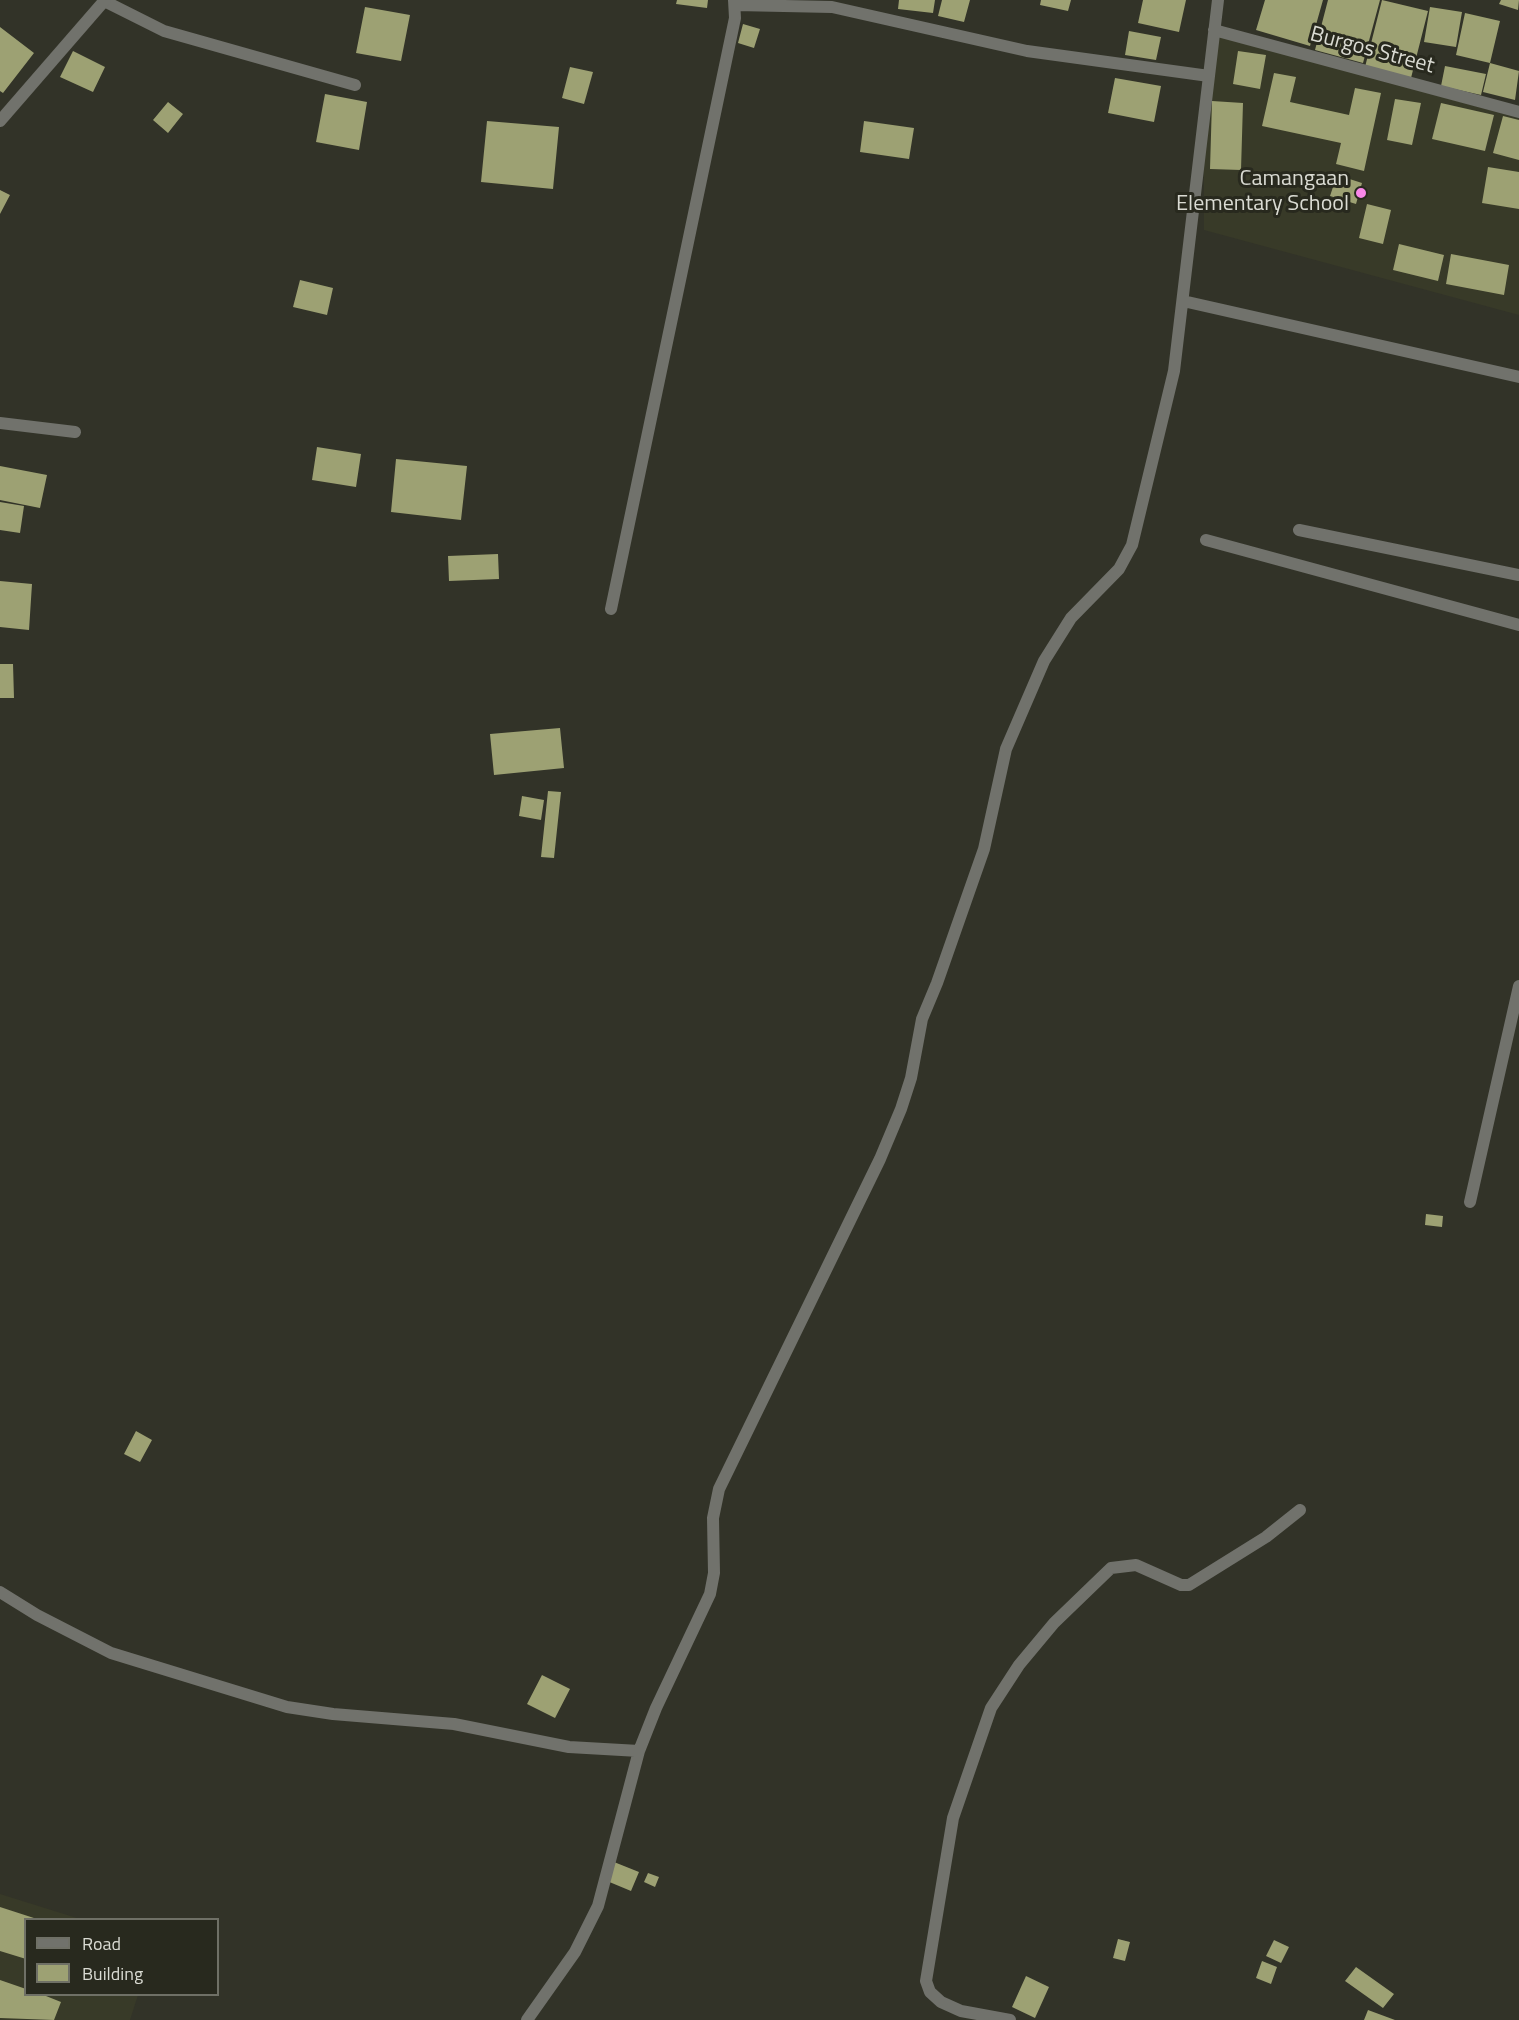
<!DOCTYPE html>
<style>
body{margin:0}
#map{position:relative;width:1519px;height:2020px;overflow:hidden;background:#323328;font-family:"Titillium Web",sans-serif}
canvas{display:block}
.legend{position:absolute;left:24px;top:1918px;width:195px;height:78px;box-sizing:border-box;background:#28291e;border:2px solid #6f7066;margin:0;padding:8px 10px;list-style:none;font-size:18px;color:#dadbd3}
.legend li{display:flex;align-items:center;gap:12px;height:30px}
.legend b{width:30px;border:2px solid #6f7066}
</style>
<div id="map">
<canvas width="1519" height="2020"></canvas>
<ul class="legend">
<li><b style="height:8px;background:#71726c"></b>Road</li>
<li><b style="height:16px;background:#9da173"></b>Building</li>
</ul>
</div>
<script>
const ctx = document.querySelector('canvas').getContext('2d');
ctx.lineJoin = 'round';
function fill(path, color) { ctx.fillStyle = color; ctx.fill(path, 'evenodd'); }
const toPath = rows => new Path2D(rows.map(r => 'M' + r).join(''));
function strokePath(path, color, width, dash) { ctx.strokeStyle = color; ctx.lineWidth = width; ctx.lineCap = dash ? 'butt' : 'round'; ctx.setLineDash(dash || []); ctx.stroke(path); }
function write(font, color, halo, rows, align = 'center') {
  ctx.font = font + ' "Titillium Web",sans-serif'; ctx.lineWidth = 6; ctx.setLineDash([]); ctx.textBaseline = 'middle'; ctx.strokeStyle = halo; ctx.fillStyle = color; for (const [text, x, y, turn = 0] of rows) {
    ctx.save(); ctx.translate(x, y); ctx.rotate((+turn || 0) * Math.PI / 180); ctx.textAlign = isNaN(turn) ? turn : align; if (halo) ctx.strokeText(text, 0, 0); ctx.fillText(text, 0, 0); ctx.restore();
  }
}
fill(toPath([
 [1218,35,1519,118,1519,315,1204,230,1204,156],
 [0,1894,80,1919,26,1920,26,1994,138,1995,130,2020,0,2020]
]), '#383a28');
fill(toPath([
 [677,0,708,0,707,8,676,4],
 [899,0,935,0,933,13,898,9],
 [942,0,970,0,964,22,938,16],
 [1041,0,1071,0,1068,11,1040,5],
 [1143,0,1186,0,1179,32,1138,23],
 [1265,0,1323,0,1310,46,1256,30],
 [1328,0,1380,0,1363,63,1315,50],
 [1382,0,1428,11,1411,78,1365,67],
 [1501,0,1519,0,1518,10,1499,4],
 [365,7,410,15,401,61,356,53],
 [1430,7,1462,12,1456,47,1424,42],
 [1465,13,1500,21,1490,63,1456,55],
 [743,24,760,29,754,48,738,43],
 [0,27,34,53,3,93,0,91],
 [1129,31,1161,37,1156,60,1125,55],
 [73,51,105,67,93,92,60,77],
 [1238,51,1266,55,1260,89,1233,84],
 [1490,63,1519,71,1515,100,1483,92],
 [1445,66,1486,74,1481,95,1441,86],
 [570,67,593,72,584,104,562,98],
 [1274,73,1296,77,1290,102,1349,115,1355,88,1381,93,1364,171,1336,164,1341,143,1262,126],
 [1115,78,1161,86,1154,122,1108,113],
 [325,94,367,102,359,150,316,142],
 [1395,99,1421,103,1412,145,1387,140],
 [1212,101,1243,103,1241,170,1210,169],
 [168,102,183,114,168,133,153,120],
 [1441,103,1494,115,1485,151,1432,139],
 [1503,116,1519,120,1519,160,1493,153],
 [487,121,559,127,553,189,481,182],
 [864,121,914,128,909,159,860,152],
 [1488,167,1519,172,1519,209,1482,203],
 [1337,175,1362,183,1356,204,1330,196],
 [0,190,10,195,0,214],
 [1367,204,1391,210,1383,244,1359,238],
 [1399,244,1444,255,1438,281,1393,270],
 [1451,254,1509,265,1504,295,1446,284],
 [300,280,333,288,327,315,293,307],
 [317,447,361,454,356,487,312,480],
 [396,459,467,466,461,520,391,512],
 [0,466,47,475,40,508,0,500],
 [0,502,24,506,20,533,0,530],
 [498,554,499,579,449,581,448,556],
 [0,581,32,584,29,630,0,627],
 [0,664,13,664,14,698,0,698],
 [560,728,564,768,494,775,490,734],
 [548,791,561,792,554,858,541,857],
 [522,796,544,800,541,820,519,816],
 [1426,1214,1443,1216,1442,1227,1425,1225],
 [136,1431,152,1440,140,1462,124,1454],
 [542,1675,570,1689,555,1718,527,1704],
 [614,1862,639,1872,631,1891,607,1881],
 [648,1873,659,1877,655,1887,644,1882],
 [0,1907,37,1919,26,1920,26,1959,0,1951],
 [1118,1939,1130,1942,1125,1961,1113,1958],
 [1274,1940,1289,1947,1281,1963,1266,1956],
 [1262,1961,1277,1967,1271,1984,1256,1978],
 [1356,1967,1394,1994,1383,2008,1345,1981],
 [1026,1976,1049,1987,1035,2018,1012,2007],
 [0,1980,26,1989,26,1994,41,1994,61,2002,54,2020,0,2018],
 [1368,2010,1395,2020,1364,2020]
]), '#9da173');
strokePath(toPath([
 [104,1,164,31,355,85],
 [736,5,832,7,1027,51,1209,76],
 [1214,30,1519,112],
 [1183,301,1519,377],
 [0,423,75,432],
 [1299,530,1519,575],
 [1206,540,1519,625],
 [611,609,735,18,734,0],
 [1470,1202,1519,986],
 [0,1592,37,1615,111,1653,287,1707,333,1714,454,1724,569,1747,639,1751],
 [527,2020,575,1952,598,1906,639,1751,656,1708,710,1594,714,1573,713,1518,719,1489,880,1159,901,1109,911,1078,922,1019,937,983,984,849,1006,749,1044,661,1071,618,1119,569,1132,545,1174,371,1218,0],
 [1010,2020,961,2011,941,2002,930,1992,926,1981,953,1818,991,1708,1019,1665,1054,1623,1111,1568,1136,1565,1181,1585,1189,1585,1266,1537,1300,1510]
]), '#71726c', 12);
strokePath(toPath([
 [0,121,105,0]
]), '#71726c', 12);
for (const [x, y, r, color] of [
 [1361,193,6,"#f987e8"]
]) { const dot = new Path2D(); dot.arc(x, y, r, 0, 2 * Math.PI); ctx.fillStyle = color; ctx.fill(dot); strokePath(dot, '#28291e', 2); }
write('22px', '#dadbd3', '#28291e', [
 ["Burgos Street",1372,51,15]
]);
write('22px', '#dadbd3', '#28291e', [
 ["Camangaan",1349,180],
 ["Elementary School",1349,205]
], 'right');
</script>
